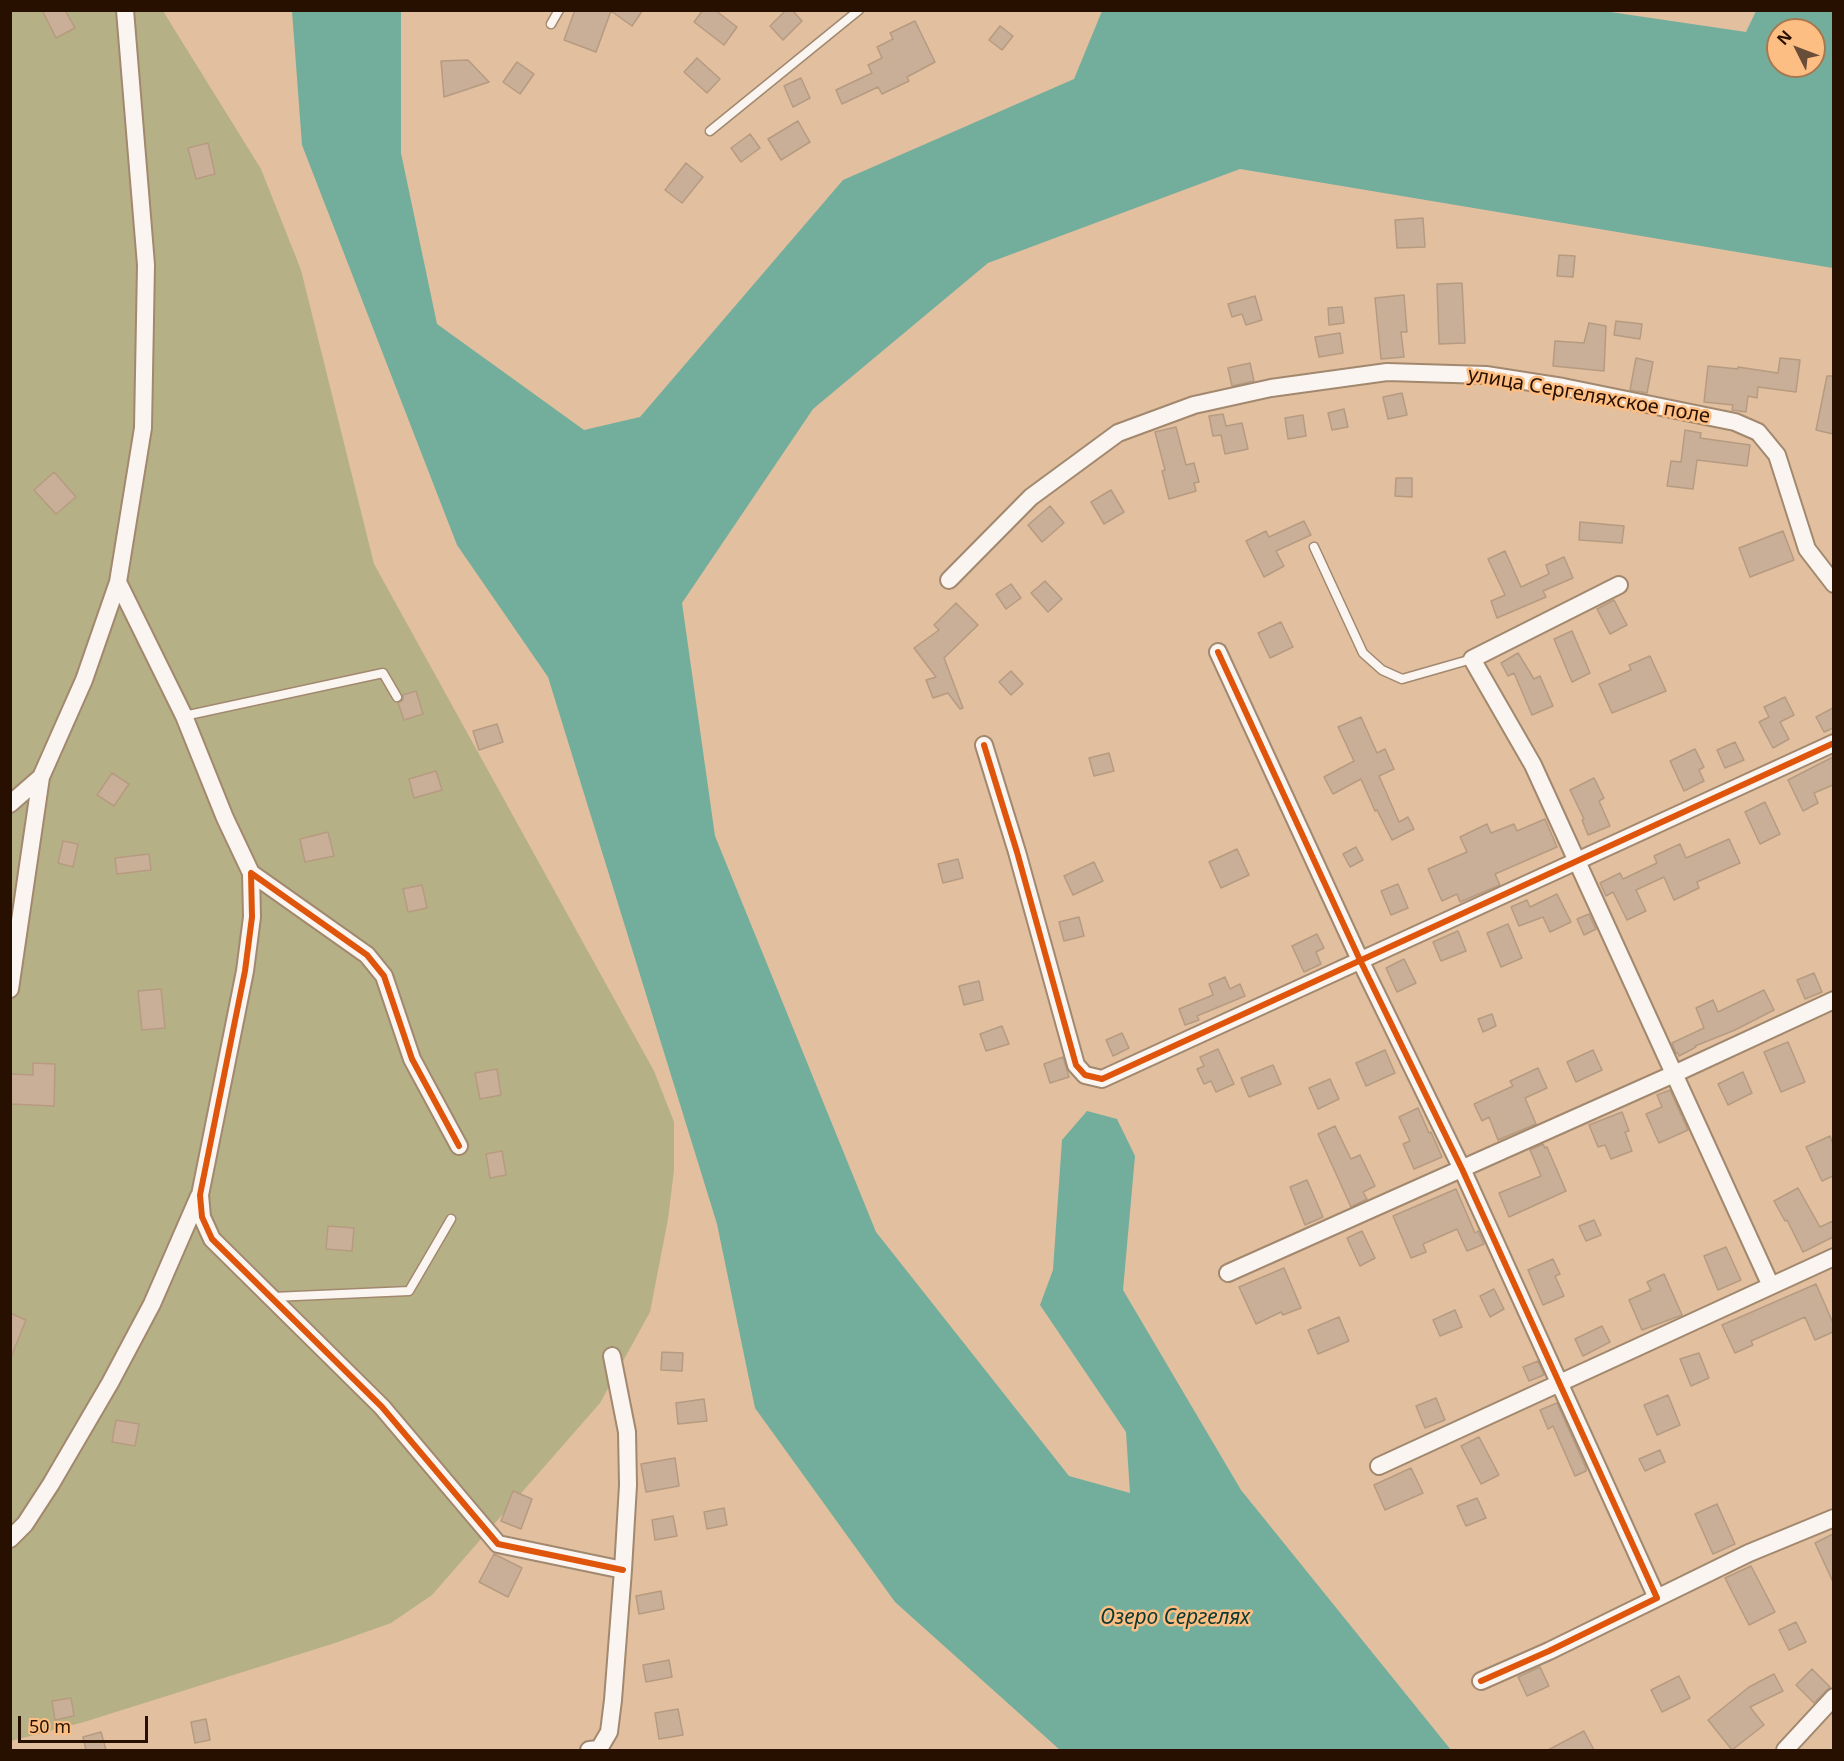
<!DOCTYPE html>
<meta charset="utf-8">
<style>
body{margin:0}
#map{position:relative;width:1844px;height:1761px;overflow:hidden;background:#e1bf9f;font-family:"Noto Sans",sans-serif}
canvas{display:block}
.frame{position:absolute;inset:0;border:12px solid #271000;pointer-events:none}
.north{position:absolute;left:1766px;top:18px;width:60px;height:60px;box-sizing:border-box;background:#fdbe83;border:2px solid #a7784f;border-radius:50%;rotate:312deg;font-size:16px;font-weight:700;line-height:24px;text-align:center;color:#271000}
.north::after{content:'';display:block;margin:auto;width:21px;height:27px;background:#684d38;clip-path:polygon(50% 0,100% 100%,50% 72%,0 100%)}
.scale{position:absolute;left:18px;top:1716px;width:130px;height:27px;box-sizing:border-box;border:3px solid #271000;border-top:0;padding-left:8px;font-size:18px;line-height:21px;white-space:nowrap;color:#271000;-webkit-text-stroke:4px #fdbe83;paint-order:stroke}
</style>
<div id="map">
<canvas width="1844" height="1761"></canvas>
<div class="frame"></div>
<div class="north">N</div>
<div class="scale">50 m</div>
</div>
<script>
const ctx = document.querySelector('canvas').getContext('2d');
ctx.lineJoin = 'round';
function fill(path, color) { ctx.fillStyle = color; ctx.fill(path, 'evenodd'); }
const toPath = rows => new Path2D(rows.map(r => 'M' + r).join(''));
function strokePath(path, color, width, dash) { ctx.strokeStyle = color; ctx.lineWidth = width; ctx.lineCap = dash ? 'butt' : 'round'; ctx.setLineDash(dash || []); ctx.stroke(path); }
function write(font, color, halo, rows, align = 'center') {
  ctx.font = font + ' "Noto Sans",sans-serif'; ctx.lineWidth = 5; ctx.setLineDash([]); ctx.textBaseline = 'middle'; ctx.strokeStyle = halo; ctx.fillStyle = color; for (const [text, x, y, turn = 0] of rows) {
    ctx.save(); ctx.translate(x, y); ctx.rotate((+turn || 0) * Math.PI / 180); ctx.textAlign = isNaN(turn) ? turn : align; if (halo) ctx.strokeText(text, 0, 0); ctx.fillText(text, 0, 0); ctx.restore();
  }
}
fill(toPath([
 [10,11,163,11,261,169,301,270,374,564,654,1071,674,1122,674,1170,668,1219,650,1312,600,1403,432,1595,391,1623,335,1643,84,1722,11,1741]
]), '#b6b086');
fill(toPath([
 [1597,10,1746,32,1756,11,1833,11,1833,268,1240,169,988,263,813,409,682,603,715,836,876,1232,1069,1476,1130,1493,1126,1432,1040,1305,1053,1270,1062,1140,1087,1111,1117,1119,1135,1156,1123,1290,1241,1490,1451,1750,1060,1750,895,1602,755,1408,717,1224,548,677,457,545,302,145,292,11,401,11,401,153,437,324,584,430,640,417,843,180,1074,79,1102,11],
 [1778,30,1814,30,1814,66,1778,66]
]), '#73ae9c');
const building = toPath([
 [42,10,65,10,75,28,56,38,42,10],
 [575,10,643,10,632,26,611,11,596,52,564,40,575,10],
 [703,10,715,10,737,27,724,45,694,22,703,10],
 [786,10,792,10,802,21,783,40,770,26,786,10],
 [915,21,935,62,907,77,909,81,882,94,878,87,842,104,836,90,872,73,868,65,882,58,877,47,893,39,890,33,915,21],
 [1000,26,1013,36,1002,50,989,40,1000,26],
 [697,58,720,79,707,93,684,72,697,58],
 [468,60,489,82,444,97,441,61,468,60],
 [517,62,534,74,520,94,503,82,517,62],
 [801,78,810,98,793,107,784,86,801,78],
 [798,121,810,142,781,160,768,139,798,121],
 [750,134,760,148,741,162,731,148,750,134],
 [208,143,215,174,196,179,188,148,208,143],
 [686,163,703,177,682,203,665,190,686,163],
 [1423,218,1425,247,1397,248,1395,220,1423,218],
 [1559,255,1575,256,1573,277,1557,276,1559,255],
 [1462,283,1465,343,1439,344,1437,284,1462,283],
 [1404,295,1407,332,1401,332,1404,357,1381,359,1375,298,1404,295],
 [1255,296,1262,320,1246,325,1242,314,1232,317,1228,304,1255,296],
 [1342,307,1344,323,1329,325,1328,308,1342,307],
 [1616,321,1642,324,1640,339,1614,335,1616,321],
 [1589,323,1606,326,1604,371,1553,366,1555,341,1584,343,1589,323],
 [1340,333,1343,353,1319,357,1315,337,1340,333],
 [1636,358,1653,362,1647,393,1630,390,1636,358],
 [1780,358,1800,360,1796,392,1758,387,1757,398,1748,396,1746,412,1732,410,1733,405,1704,402,1708,366,1738,369,1738,367,1778,373,1780,358],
 [1250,363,1254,381,1232,386,1228,368,1250,363],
 [1827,376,1833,376,1833,434,1816,430,1827,376],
 [1402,393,1407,415,1388,419,1383,397,1402,393],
 [1344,409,1348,427,1332,430,1328,413,1344,409],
 [1223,414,1226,426,1242,423,1248,449,1225,454,1221,435,1213,436,1209,416,1223,414],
 [1303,415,1306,436,1288,439,1285,418,1303,415],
 [1176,427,1186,465,1194,463,1199,482,1194,483,1196,491,1169,499,1162,471,1165,470,1155,432,1176,427],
 [1685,430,1701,433,1700,438,1750,445,1747,466,1697,460,1693,489,1667,486,1671,461,1681,462,1685,430],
 [54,472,76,497,56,514,34,490,54,472],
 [1396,478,1412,478,1412,497,1395,496,1396,478],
 [1111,490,1124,512,1104,524,1091,502,1111,490],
 [1050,506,1064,523,1042,542,1028,525,1050,506],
 [1304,521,1311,535,1276,551,1284,566,1264,577,1246,541,1266,531,1269,537,1304,521],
 [1580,522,1624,526,1622,543,1579,540,1580,522],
 [1783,531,1794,560,1750,577,1739,548,1783,531],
 [1505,551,1521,587,1549,574,1546,565,1564,557,1573,578,1543,591,1546,597,1497,618,1491,601,1505,595,1488,559,1505,551],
 [1045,581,1062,599,1048,612,1031,593,1045,581],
 [1011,584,1021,598,1006,609,996,594,1011,584],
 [1614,600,1627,625,1610,634,1597,609,1614,600],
 [956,603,978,625,944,658,963,708,960,709,948,693,933,698,926,680,936,677,914,648,939,630,934,625,956,603],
 [1281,622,1293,647,1270,658,1258,633,1281,622],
 [1572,631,1590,673,1572,682,1554,639,1572,631],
 [1518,653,1534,679,1540,676,1553,706,1532,715,1514,673,1508,676,1501,663,1518,653],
 [1650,656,1666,691,1612,713,1599,684,1631,670,1629,665,1650,656],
 [1011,671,1023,684,1011,695,999,682,1011,671],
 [416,691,423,714,404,720,398,703,403,700,403,695,416,691],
 [1785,697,1794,715,1780,722,1789,739,1773,748,1759,722,1769,717,1764,707,1785,697],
 [1833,708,1833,728,1824,732,1816,717,1833,708],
 [1361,717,1377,753,1385,749,1394,769,1379,776,1399,822,1408,817,1414,829,1392,840,1377,810,1375,811,1361,779,1333,794,1324,777,1354,761,1338,727,1361,717],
 [497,724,503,742,479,750,473,731,497,724],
 [1735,742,1744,760,1725,768,1717,750,1735,742],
 [1695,749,1704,767,1699,770,1704,781,1684,791,1670,761,1695,749],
 [1109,753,1114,771,1094,776,1089,758,1109,753],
 [1833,757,1833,785,1814,793,1818,803,1803,811,1788,780,1833,757],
 [436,771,442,790,414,798,409,779,436,771],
 [112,773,129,784,114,806,97,795,112,773],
 [1594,778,1604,798,1599,801,1610,826,1588,835,1582,820,1584,819,1570,790,1594,778],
 [1765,802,1780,834,1760,844,1745,812,1765,802],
 [1545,819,1557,847,1495,874,1500,885,1460,902,1457,894,1442,901,1428,869,1467,852,1460,837,1487,824,1491,833,1514,824,1517,831,1545,819],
 [328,832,334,856,305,862,300,839,328,832],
 [1729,839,1740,863,1697,882,1699,888,1674,900,1664,877,1636,890,1646,911,1627,920,1613,892,1606,896,1600,883,1620,873,1623,879,1657,863,1654,856,1680,844,1686,858,1729,839],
 [63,841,78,844,73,867,58,863,63,841],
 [1356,847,1363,860,1350,867,1343,854,1356,847],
 [1237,849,1249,875,1221,888,1209,862,1237,849],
 [149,854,151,870,117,874,115,858,149,854],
 [958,859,963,878,943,883,938,864,958,859],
 [1094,862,1103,881,1073,895,1064,876,1094,862],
 [1398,884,1408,908,1391,915,1381,891,1398,884],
 [422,885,427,908,408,912,403,889,422,885],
 [1557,894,1571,922,1550,932,1543,917,1519,926,1511,907,1527,900,1530,907,1557,894],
 [1589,914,1596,929,1584,935,1577,919,1589,914],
 [1079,917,1084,936,1064,941,1059,922,1079,917],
 [1508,924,1522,958,1501,967,1487,933,1508,924],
 [1458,931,1466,951,1441,961,1433,942,1458,931],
 [1317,934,1324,948,1316,952,1321,964,1304,972,1292,946,1317,934],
 [1404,959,1416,983,1397,992,1386,968,1404,959],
 [1814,973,1822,992,1805,999,1797,980,1814,973],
 [1225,977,1230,989,1240,984,1245,996,1197,1016,1199,1020,1185,1025,1179,1009,1213,995,1209,984,1225,977],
 [979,981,983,1000,964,1005,959,986,979,981],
 [161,989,165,1028,142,1030,138,991,161,989],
 [1764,990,1774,1010,1735,1030,1695,1046,1696,1047,1679,1056,1678,1053,1676,1053,1672,1043,1704,1028,1696,1008,1713,1000,1718,1012,1764,990],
 [1492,1014,1496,1026,1483,1032,1478,1019,1492,1014],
 [1002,1026,1009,1044,986,1051,980,1034,1002,1026],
 [1122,1033,1129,1048,1113,1056,1106,1040,1122,1033],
 [1788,1042,1805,1082,1781,1092,1764,1052,1788,1042],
 [1218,1049,1234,1084,1216,1092,1211,1081,1204,1084,1197,1069,1204,1066,1200,1057,1218,1049],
 [1385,1050,1395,1073,1366,1086,1356,1063,1385,1050],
 [1593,1050,1602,1070,1576,1082,1567,1062,1593,1050],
 [1063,1057,1069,1077,1050,1083,1044,1064,1063,1057],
 [33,1063,55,1064,54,1106,10,1104,11,1074,33,1075,33,1063],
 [1273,1065,1281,1084,1249,1097,1241,1078,1273,1065],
 [1538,1068,1547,1088,1525,1098,1536,1124,1498,1140,1489,1117,1482,1121,1474,1104,1513,1086,1510,1081,1538,1068],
 [497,1069,501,1095,480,1099,475,1073,497,1069],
 [1743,1072,1752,1093,1728,1105,1718,1084,1743,1072],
 [1330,1079,1339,1099,1318,1109,1309,1088,1330,1079],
 [1670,1090,1688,1130,1659,1143,1646,1114,1662,1107,1657,1095,1670,1090],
 [1418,1108,1429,1133,1431,1132,1442,1157,1414,1169,1403,1144,1410,1141,1399,1117,1418,1108],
 [1622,1112,1629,1131,1625,1132,1632,1151,1611,1159,1605,1145,1598,1147,1589,1125,1622,1112],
 [1335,1126,1351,1159,1360,1155,1375,1186,1363,1192,1367,1199,1351,1207,1318,1134,1335,1126],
 [1830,1136,1833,1144,1833,1176,1822,1181,1806,1147,1830,1136],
 [1543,1144,1545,1148,1547,1147,1566,1191,1509,1217,1499,1193,1541,1176,1530,1150,1543,1144],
 [502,1151,506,1175,490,1178,486,1154,502,1151],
 [1307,1180,1323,1217,1305,1225,1290,1187,1307,1180],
 [1798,1188,1820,1227,1833,1221,1833,1237,1803,1252,1787,1220,1785,1221,1774,1201,1798,1188],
 [1456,1189,1475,1233,1478,1231,1484,1244,1467,1251,1457,1229,1423,1244,1426,1252,1411,1258,1393,1216,1456,1189],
 [1594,1220,1601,1235,1586,1241,1579,1226,1594,1220],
 [328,1226,354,1228,352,1251,326,1249,328,1226],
 [1362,1231,1375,1258,1360,1266,1347,1238,1362,1231],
 [1726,1247,1741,1280,1718,1290,1704,1256,1726,1247],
 [1553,1259,1560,1274,1555,1276,1564,1296,1543,1305,1528,1270,1553,1259],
 [1284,1268,1301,1308,1283,1315,1281,1312,1256,1324,1239,1287,1284,1268],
 [1664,1274,1682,1315,1642,1330,1629,1300,1651,1290,1647,1282,1664,1274],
 [1816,1284,1833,1323,1833,1332,1815,1340,1805,1317,1751,1341,1753,1345,1735,1353,1722,1325,1816,1284],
 [1494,1289,1504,1309,1490,1317,1480,1296,1494,1289],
 [1455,1310,1462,1327,1440,1336,1433,1320,1455,1310],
 [10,1313,26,1320,11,1357,10,1357,10,1313],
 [1339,1317,1349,1341,1318,1354,1308,1330,1339,1317],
 [1602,1326,1610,1342,1583,1356,1575,1339,1602,1326],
 [662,1352,683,1353,682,1371,661,1370,662,1352],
 [1699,1353,1709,1378,1691,1386,1680,1359,1699,1353],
 [1538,1361,1544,1375,1529,1381,1523,1367,1538,1361],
 [1668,1395,1680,1425,1657,1435,1644,1405,1668,1395],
 [1436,1398,1445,1420,1425,1428,1416,1406,1436,1398],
 [704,1399,707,1421,678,1424,676,1403,704,1399],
 [1557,1403,1586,1468,1586,1471,1575,1476,1553,1426,1548,1429,1540,1410,1557,1403],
 [116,1420,139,1424,135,1446,112,1442,116,1420],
 [1479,1437,1499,1475,1481,1484,1461,1446,1479,1437],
 [1660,1450,1665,1462,1645,1471,1639,1459,1660,1450],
 [675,1458,679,1486,646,1492,641,1464,675,1458],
 [1411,1468,1423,1493,1385,1510,1374,1485,1411,1468],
 [513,1491,532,1499,521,1529,501,1521,513,1491],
 [1477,1498,1486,1518,1466,1526,1457,1506,1477,1498],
 [1717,1504,1735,1544,1713,1554,1695,1514,1717,1504],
 [724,1508,727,1525,707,1529,704,1512,724,1508],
 [673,1516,677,1536,655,1540,652,1520,673,1516],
 [1833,1534,1833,1582,1815,1543,1833,1534],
 [494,1554,522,1568,508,1597,479,1582,494,1554],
 [1751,1566,1775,1612,1749,1625,1725,1578,1751,1566],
 [661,1591,664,1609,639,1614,636,1596,661,1591],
 [1796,1622,1806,1642,1789,1650,1779,1630,1796,1622],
 [669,1660,672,1677,646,1682,643,1665,669,1660],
 [1540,1667,1549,1686,1527,1696,1518,1677,1540,1667],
 [1812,1669,1830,1687,1814,1703,1796,1685,1812,1669],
 [1774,1674,1783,1691,1750,1707,1764,1725,1732,1750,1708,1720,1749,1687,1774,1674],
 [1679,1676,1690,1698,1662,1712,1651,1690,1679,1676],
 [71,1698,74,1716,55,1720,52,1701,71,1698],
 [678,1709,683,1735,659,1739,655,1713,678,1709],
 [206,1719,210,1740,195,1743,191,1722,206,1719],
 [1584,1731,1594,1750,1548,1750,1584,1731],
 [101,1732,106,1750,86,1750,83,1737,101,1732]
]);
fill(building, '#c9af97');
strokePath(building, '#b69b81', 1.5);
const service = toPath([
 [551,24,559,10],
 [710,131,859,10],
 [1314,547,1363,653,1382,670,1402,679,1472,659],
 [184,716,383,673,397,697],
 [273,1297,409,1291,451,1219]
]);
const minor = toPath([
 [949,580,1031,497,1118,433,1194,405,1271,388,1387,372,1486,375,1563,387,1735,422,1758,432,1777,455,1807,549,1834,584],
 [118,582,184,716,225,818,251,873],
 [1619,585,1472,659,1533,765,1771,1286],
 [1218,652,1360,960,1462,1169,1657,1598,1549,1651,1481,1681],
 [984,745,1017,852,1076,1065,1085,1075,1102,1079,1834,743],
 [10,804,41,777],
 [10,989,41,777,84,680,118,582,143,428,146,265,125,10],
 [459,1146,412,1059,384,976,367,955,251,873,252,917,245,971,200,1195,202,1217,212,1239,382,1407,498,1544,623,1570],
 [1228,1273,1674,1074,1834,1000],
 [1379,1466,1834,1257],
 [10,1539,25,1524,51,1484,110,1383,152,1304,199,1196],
 [1657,1598,1749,1553,1834,1518],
 [589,1750,599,1749,609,1732,613,1700,623,1570,628,1485,627,1432,612,1356],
 [1785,1750,1834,1697]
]);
strokePath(service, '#a2886e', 11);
strokePath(minor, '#a2886e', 20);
strokePath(service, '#faf5f1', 8);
strokePath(minor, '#faf5f1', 16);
strokePath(toPath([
 [1218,652,1360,960,1462,1169,1657,1598,1549,1651,1481,1681],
 [984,745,1017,852,1076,1065,1085,1075,1102,1079,1834,743],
 [459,1146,412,1059,384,976,367,955,251,873,252,917,245,971,200,1195,202,1217,212,1239,382,1407,498,1544,623,1570]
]), '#de550b', 6);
write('20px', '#271000', '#fdbe83', [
 ["улица Сергеляхское поле",1589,396,10]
]);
write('italic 21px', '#0a3934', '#fdbe83', [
 ["Озеро Сергелях",1175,1618]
]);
</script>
